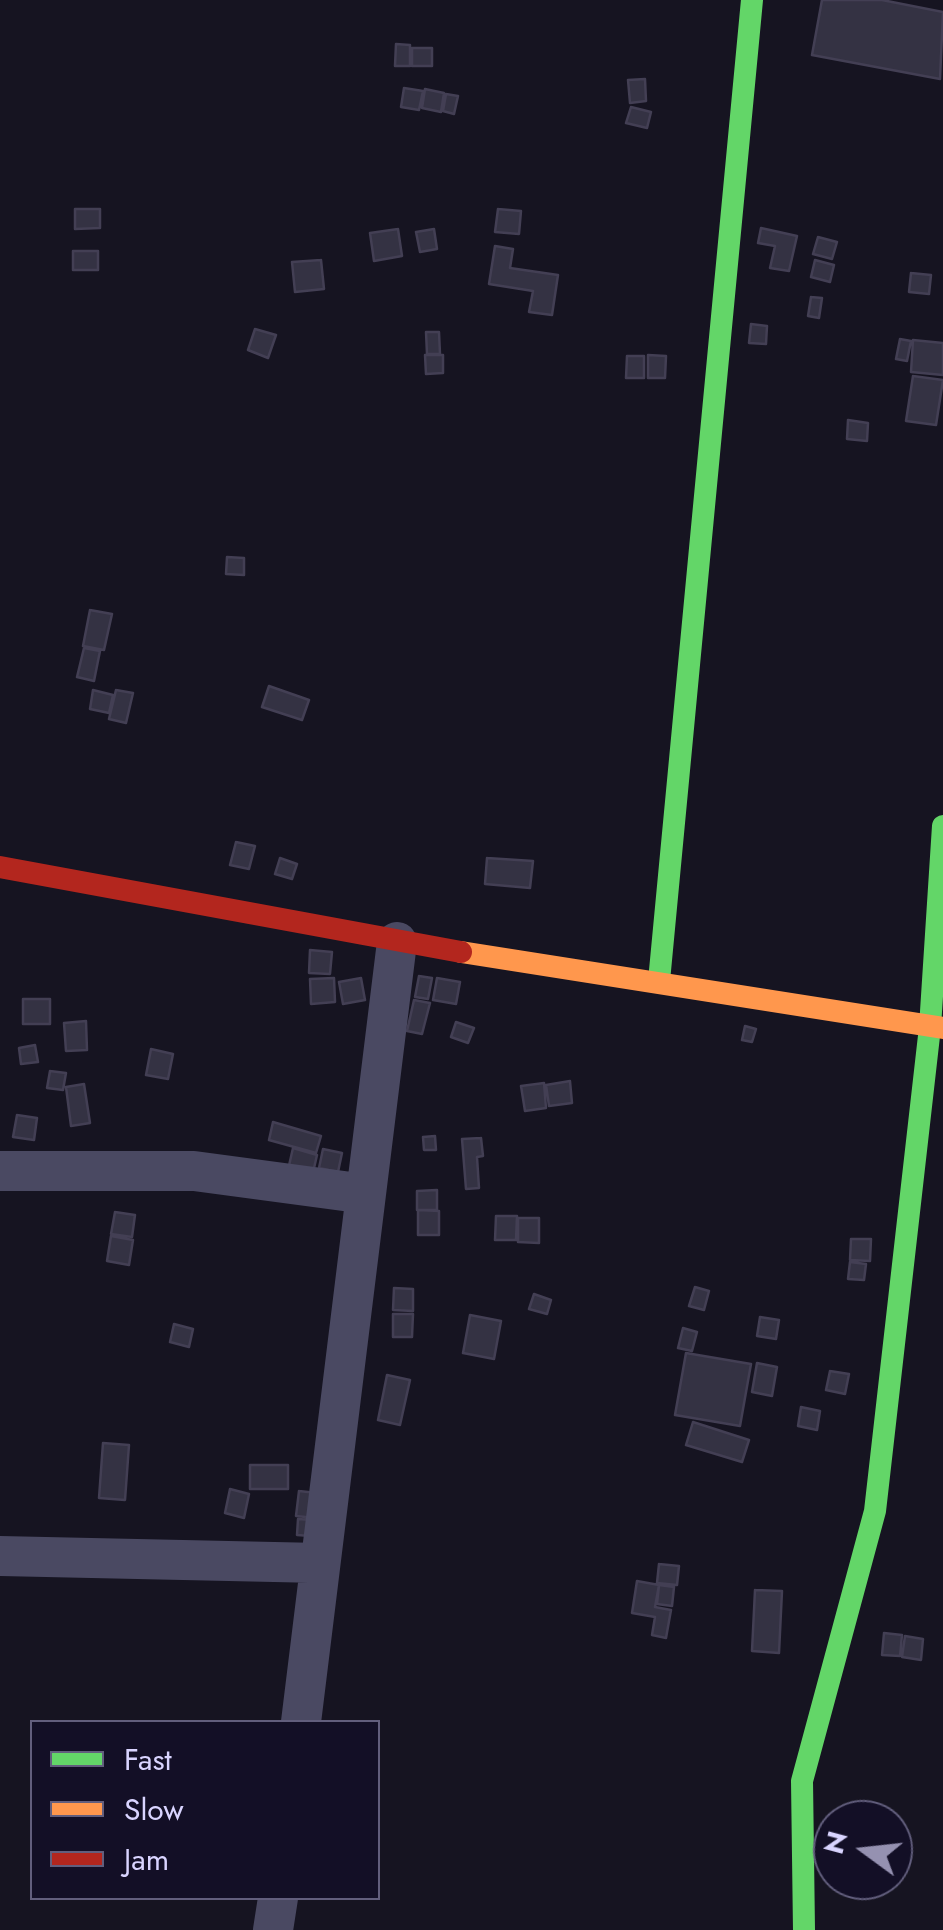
<!DOCTYPE html>
<style>
body{margin:0}
#map{position:relative;width:943px;height:1930px;overflow:hidden;background:#161421;font-family:Jost,sans-serif}
canvas{display:block}
.legend{position:absolute;left:30px;top:1720px;width:350px;height:180px;box-sizing:border-box;background:#130f26;border:2px solid #625e7d;margin:0;padding:12px 18px;list-style:none;font-size:30px;color:#d9d4ff}
.legend li{display:flex;align-items:center;gap:20px;height:50px}
.legend b{width:50px;border:2px solid #625e7d}
.north{position:absolute;left:813px;top:1800px;width:100px;height:100px;box-sizing:border-box;background:#130f26;border:2px solid #625e7d;border-radius:50%;rotate:285deg;font-size:28px;font-weight:700;line-height:40px;text-align:center;color:#d9d4ff}
.north::after{content:'';display:block;margin:auto;width:35px;height:45px;background:#9591b1;clip-path:polygon(50% 0,100% 100%,50% 72%,0 100%)}
</style>
<div id="map">
<canvas width="943" height="1930"></canvas>
<ul class="legend">
<li><b style="height:12px;background:#63d668"></b>Fast</li>
<li><b style="height:12px;background:#ff974d"></b>Slow</li>
<li><b style="height:12px;background:#b3261e"></b>Jam</li>
</ul>
<div class="north">N</div>
</div>
<script>
const ctx = document.querySelector('canvas').getContext('2d');
ctx.lineJoin = 'round';
function fill(path, color) { ctx.fillStyle = color; ctx.fill(path, 'evenodd'); }
const toPath = rows => new Path2D(rows.map(r => 'M' + r).join(''));
function strokePath(path, color, width, dash) { ctx.strokeStyle = color; ctx.lineWidth = width; ctx.lineCap = dash ? 'butt' : 'round'; ctx.setLineDash(dash || []); ctx.stroke(path); }
const building = toPath([
 [822,0,882,0,943,12,940,79,812,55,822,0],
 [396,44,410,45,410,66,395,66,396,44],
 [412,48,432,48,432,66,412,66,412,48],
 [645,79,646,101,630,103,628,80,645,79],
 [404,88,423,91,419,110,401,107,404,88],
 [425,89,444,93,441,112,422,108,425,89],
 [446,94,458,96,454,114,443,111,446,94],
 [631,107,651,112,647,128,626,123,631,107],
 [75,209,100,209,100,228,75,229,75,209],
 [498,209,521,211,519,234,495,232,498,209],
 [761,228,797,236,789,271,770,268,775,246,758,243,761,228],
 [398,229,402,256,374,261,370,233,398,229],
 [434,229,437,249,420,252,416,232,434,229],
 [818,237,837,242,832,259,813,254,818,237],
 [495,246,513,249,510,268,558,275,552,315,529,312,533,291,489,284,495,246],
 [73,251,98,251,98,270,73,270,73,251],
 [321,260,324,289,295,292,292,262,321,260],
 [815,260,834,265,830,282,811,277,815,260],
 [911,273,931,275,929,294,909,292,911,273],
 [811,297,822,298,819,318,808,316,811,297],
 [751,324,767,326,766,344,749,343,751,324],
 [255,329,276,335,268,358,248,350,255,329],
 [426,332,439,332,440,354,427,354,426,332],
 [900,339,911,341,907,361,896,359,900,339],
 [913,340,943,343,943,375,911,372,913,340],
 [425,355,443,355,443,373,426,374,425,355],
 [648,355,666,356,665,378,648,378,648,355],
 [627,356,644,356,644,378,626,378,627,356],
 [913,376,943,380,936,425,906,421,913,376],
 [848,420,868,423,867,441,847,439,848,420],
 [227,557,244,558,244,575,226,574,227,557],
 [90,610,112,614,104,650,83,646,90,610],
 [84,648,100,651,94,681,77,677,84,648],
 [269,686,309,700,302,720,262,707,269,686],
 [93,690,113,695,109,713,90,709,93,690],
 [116,690,133,693,126,723,109,719,116,690],
 [236,842,255,846,249,869,230,865,236,842],
 [280,858,297,864,292,879,275,874,280,858],
 [487,858,533,861,530,888,485,884,487,858],
 [310,950,332,952,330,974,309,973,310,950],
 [419,976,432,978,428,999,415,997,419,976],
 [334,978,335,1002,311,1004,310,979,334,978],
 [361,978,365,1000,343,1004,339,982,361,978],
 [437,978,460,982,456,1004,433,1000,437,978],
 [23,999,50,999,50,1024,23,1024,23,999],
 [414,1000,430,1003,422,1034,407,1031,414,1000],
 [86,1021,87,1050,66,1051,64,1023,86,1021],
 [456,1022,474,1028,468,1043,451,1037,456,1022],
 [745,1026,756,1029,752,1042,742,1040,745,1026],
 [35,1045,38,1062,21,1064,19,1048,35,1045],
 [151,1049,173,1054,168,1079,146,1075,151,1049],
 [50,1071,66,1073,63,1090,47,1088,50,1071],
 [570,1081,572,1103,549,1106,546,1085,570,1081],
 [544,1083,546,1108,525,1111,521,1086,544,1083],
 [84,1084,90,1123,71,1126,66,1087,84,1084],
 [17,1115,37,1118,34,1140,13,1137,17,1115],
 [273,1122,321,1136,316,1153,269,1140,273,1122],
 [435,1136,436,1150,424,1150,423,1137,435,1136],
 [481,1138,483,1156,477,1157,479,1188,466,1189,462,1139,481,1138],
 [293,1148,317,1155,312,1177,288,1170,293,1148],
 [323,1149,342,1153,338,1172,319,1168,323,1149],
 [437,1190,437,1210,417,1210,417,1191,437,1190],
 [418,1210,439,1211,439,1235,418,1235,418,1210],
 [115,1212,135,1215,132,1237,111,1234,115,1212],
 [496,1216,517,1216,516,1240,495,1240,496,1216],
 [518,1218,539,1218,539,1243,518,1242,518,1218],
 [111,1236,133,1240,129,1265,107,1261,111,1236],
 [851,1239,871,1239,870,1261,850,1260,851,1239],
 [850,1262,866,1264,864,1280,848,1279,850,1262],
 [695,1287,709,1291,704,1310,689,1306,695,1287],
 [394,1288,413,1289,413,1311,393,1310,394,1288],
 [534,1294,551,1300,547,1314,529,1309,534,1294],
 [393,1314,413,1314,412,1337,393,1337,393,1314],
 [470,1315,501,1321,494,1359,463,1353,470,1315],
 [760,1317,779,1320,776,1339,757,1336,760,1317],
 [174,1324,193,1329,189,1347,170,1342,174,1324],
 [683,1328,697,1332,692,1351,678,1348,683,1328],
 [686,1353,751,1364,740,1426,675,1415,686,1353],
 [757,1363,777,1367,772,1396,752,1392,757,1363],
 [830,1371,849,1374,845,1394,826,1390,830,1371],
 [387,1375,410,1380,400,1425,378,1420,387,1375],
 [801,1407,820,1411,817,1430,798,1426,801,1407],
 [693,1422,749,1440,742,1462,686,1445,693,1422],
 [103,1443,129,1445,125,1500,99,1498,103,1443],
 [250,1465,288,1465,288,1489,250,1489,250,1465],
 [230,1489,249,1494,244,1518,225,1513,230,1489],
 [299,1491,317,1493,315,1518,296,1516,299,1491],
 [298,1519,312,1520,311,1536,297,1535,298,1519],
 [659,1564,679,1566,677,1585,657,1583,659,1564],
 [637,1581,659,1585,655,1607,671,1610,666,1638,652,1635,655,1617,632,1613,637,1581],
 [659,1585,674,1587,672,1606,657,1604,659,1585],
 [755,1590,782,1591,779,1653,752,1651,755,1590],
 [884,1633,902,1635,900,1656,882,1655,884,1633],
 [905,1636,923,1639,921,1660,902,1657,905,1636]
]);
fill(building, '#343243');
strokePath(building, '#433f54', 2.5);
strokePath(toPath([
 [0,1171,194,1171,366,1194],
 [0,1556,320,1563],
 [301,1722,397,942],
 [273,1930,278,1898]
]), '#4a4962', 40);
strokePath(toPath([
 [659,981,752,0],
 [804,1930,802,1781,875,1511,930,1027,943,826]
]), '#63d668', 22);
strokePath(toPath([
 [461,952,943,1028]
]), '#ff974d', 22);
strokePath(toPath([
 [0,867,461,952]
]), '#b3261e', 22);
</script>
